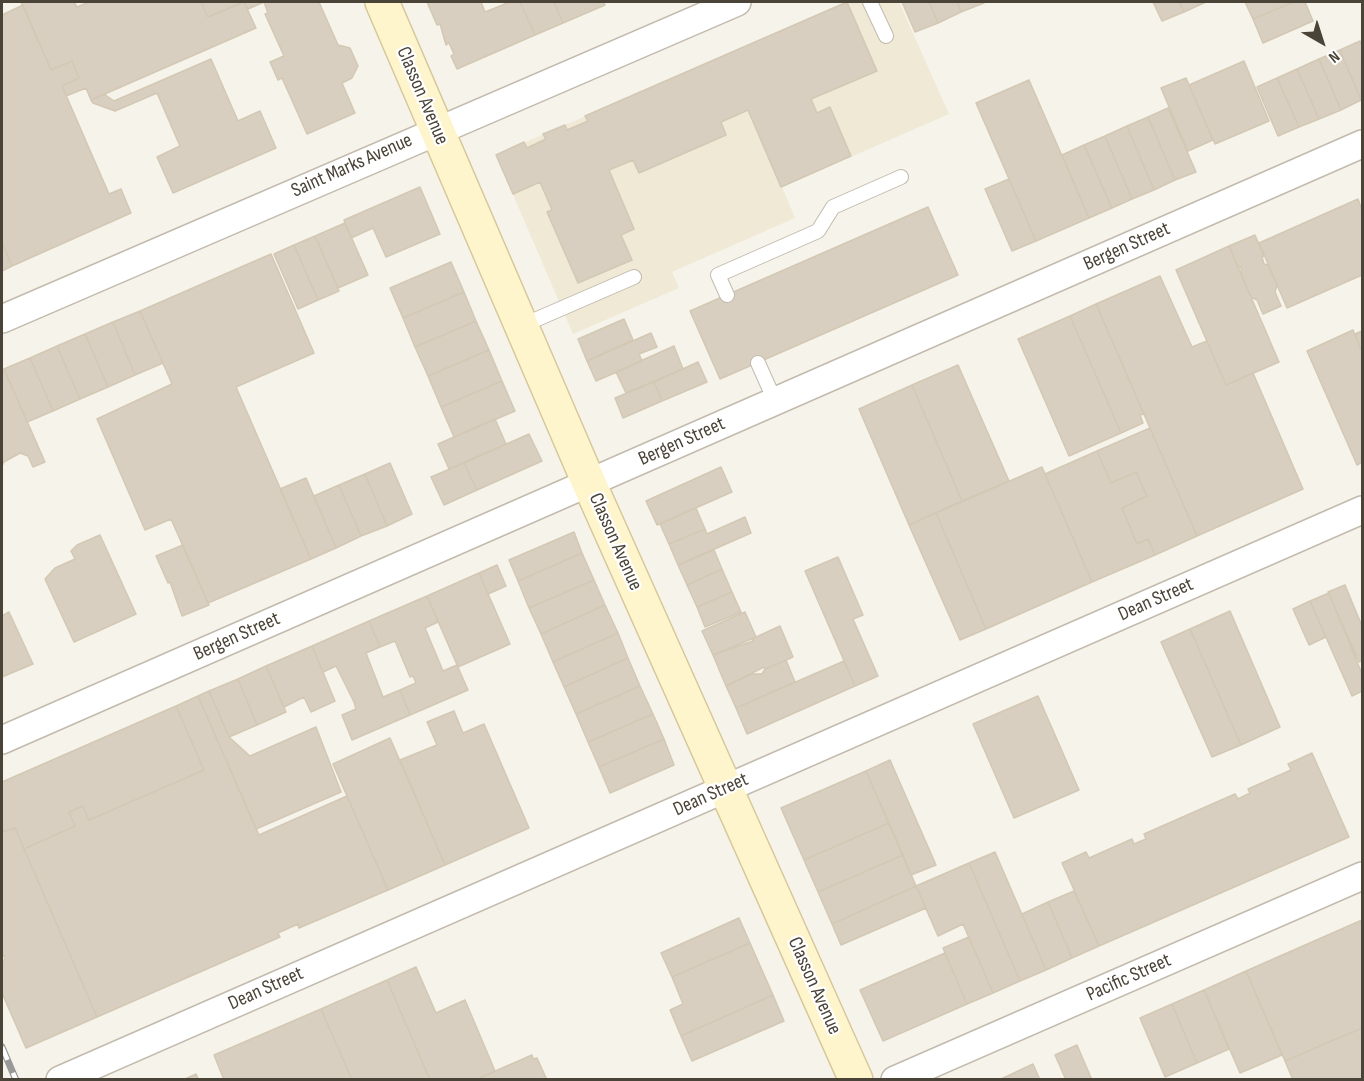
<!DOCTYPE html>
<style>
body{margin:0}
#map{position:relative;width:1364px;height:1081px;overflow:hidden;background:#f6f3eb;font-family:"Sofia Sans Condensed",sans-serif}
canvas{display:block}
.frame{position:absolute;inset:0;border:3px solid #4a4438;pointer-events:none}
.north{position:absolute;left:1292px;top:12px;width:60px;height:60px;-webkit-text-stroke:4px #fff;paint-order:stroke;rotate:141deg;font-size:16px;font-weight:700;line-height:24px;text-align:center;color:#4a4438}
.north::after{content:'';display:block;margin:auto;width:21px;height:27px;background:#4a4438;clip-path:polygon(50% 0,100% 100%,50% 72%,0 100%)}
</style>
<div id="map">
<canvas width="1364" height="1081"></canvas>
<div class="frame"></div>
<div class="north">N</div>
</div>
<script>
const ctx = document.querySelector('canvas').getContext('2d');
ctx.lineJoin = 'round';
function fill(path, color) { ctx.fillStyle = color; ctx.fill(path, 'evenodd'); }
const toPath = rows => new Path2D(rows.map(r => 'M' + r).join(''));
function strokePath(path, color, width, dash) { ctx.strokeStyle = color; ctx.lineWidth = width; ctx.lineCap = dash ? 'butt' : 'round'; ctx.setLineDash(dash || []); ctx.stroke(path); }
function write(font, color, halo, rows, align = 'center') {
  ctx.font = font + ' "Sofia Sans Condensed",sans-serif'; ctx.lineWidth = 4.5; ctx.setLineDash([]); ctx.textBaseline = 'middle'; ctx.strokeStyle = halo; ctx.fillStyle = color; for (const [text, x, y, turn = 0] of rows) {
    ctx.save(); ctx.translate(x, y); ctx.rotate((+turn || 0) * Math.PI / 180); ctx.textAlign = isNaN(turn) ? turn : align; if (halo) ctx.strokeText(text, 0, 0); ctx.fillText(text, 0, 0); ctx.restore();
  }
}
fill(toPath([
 [848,2,899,2,949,114,782,187,795,218,672,272,679,288,573,334,496,155]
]), '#efe9d5');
const building = toPath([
 [21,2,74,2,77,7,89,2,201,2,208,17,244,2,256,28,91,100,86,88,66,96,62,86,79,78,72,61,51,70,21,2],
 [201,2,243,2,208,17,201,2],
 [244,2,319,2,338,45,350,48,358,66,352,78,342,83,355,113,307,134,282,78,278,80,270,62,284,56,265,14,268,13,264,2,248,9,244,2],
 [427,2,481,2,485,12,510,2,520,2,535,35,457,69,451,56,454,54,449,43,446,45,440,24,437,25,427,2],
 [520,2,554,2,563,23,535,35,520,2],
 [554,2,603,2,605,5,563,23,554,2],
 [847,2,877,71,811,99,817,113,830,107,851,156,781,187,748,110,721,122,726,135,639,173,633,160,609,170,634,229,621,235,632,260,578,283,547,212,552,210,540,182,513,194,496,155,524,142,527,148,546,139,543,134,565,125,567,130,588,121,585,116,847,2],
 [902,2,929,2,938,23,915,32,902,2],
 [929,2,957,2,961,12,938,23,929,2],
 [957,2,984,2,984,3,961,12,957,2],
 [1153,2,1179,2,1184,12,1162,21,1153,2],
 [1179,2,1206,2,1184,12,1179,2],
 [1245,2,1294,2,1253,19,1245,2],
 [1294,2,1305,2,1313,21,1263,43,1253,19,1294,2],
 [23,5,51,70,72,61,79,78,62,86,109,194,121,189,131,213,12,266,2,242,2,15,23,5],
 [1360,41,1362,46,1361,100,1340,50,1360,41],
 [1340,50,1361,100,1341,110,1319,59,1340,50],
 [211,59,238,121,260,111,276,148,173,193,157,157,180,146,157,93,115,111,93,103,91,100,104,94,114,101,211,59],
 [1319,59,1341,110,1319,119,1297,69,1319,59],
 [1244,61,1269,121,1215,144,1189,85,1244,61],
 [1297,69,1319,119,1299,127,1277,78,1297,69],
 [1186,78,1213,140,1188,151,1161,88,1186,78],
 [1277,78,1299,127,1278,136,1257,87,1277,78],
 [1029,80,1089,218,1036,241,976,103,1029,80],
 [1168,108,1196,172,1175,180,1148,117,1168,108],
 [1148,117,1175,180,1154,190,1127,126,1148,117],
 [1127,126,1154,190,1132,199,1105,136,1127,126],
 [1105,136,1132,199,1112,208,1084,145,1105,136],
 [1084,145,1112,208,1089,218,1062,155,1084,145],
 [1009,179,1036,241,1012,251,985,189,1009,179],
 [420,187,440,234,386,257,373,228,351,238,344,220,420,187],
 [1358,199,1362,210,1362,275,1287,308,1259,243,1358,199],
 [928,207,958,275,720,379,690,311,928,207],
 [345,223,368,275,338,288,315,236,345,223],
 [1255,235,1264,256,1262,257,1264,264,1268,265,1277,285,1275,292,1281,306,1263,314,1257,300,1251,297,1242,277,1241,267,1238,268,1229,246,1255,235],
 [315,236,339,291,318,300,294,245,315,236],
 [2,242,12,266,2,271,2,242],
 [294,245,318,300,298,309,274,254,294,245],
 [1229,246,1279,362,1226,385,1176,270,1229,246],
 [271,254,314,353,236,387,311,559,208,603,171,519,145,530,97,419,172,384,140,311,271,254],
 [451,262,464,292,403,318,390,288,451,262],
 [1160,276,1192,347,1207,341,1226,385,1253,373,1303,489,1197,536,1096,304,1160,276],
 [464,292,476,321,415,347,403,318,464,292],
 [1096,304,1144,414,1140,415,1143,423,1121,433,1070,316,1096,304],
 [140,311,163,363,135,375,113,322,140,311],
 [1070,316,1121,433,1069,456,1018,339,1070,316],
 [624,319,633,340,587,361,578,339,624,319],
 [476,321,489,350,428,376,415,347,476,321],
 [113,322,135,375,108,387,85,334,113,322],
 [1353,330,1362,352,1362,462,1357,465,1307,351,1353,330],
 [1362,331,1362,352,1355,334,1362,331],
 [651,333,657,347,639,354,642,361,596,381,587,361,651,333],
 [85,334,108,387,80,399,57,346,85,334],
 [57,346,80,399,53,411,30,358,57,346],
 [674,346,683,369,626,393,616,372,674,346],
 [489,350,502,381,441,407,428,376,489,350],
 [30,358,53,411,27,422,4,369,30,358],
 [698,362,707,382,662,401,654,382,698,362],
 [958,365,1009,481,962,501,912,385,958,365],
 [4,369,45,462,33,467,28,456,20,453,4,462,2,466,2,370,4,369],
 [502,381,515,411,454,437,441,407,502,381],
 [654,382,662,401,623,418,615,398,654,382],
 [912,385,962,501,909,525,859,409,912,385],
 [495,419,506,444,449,469,438,444,495,419],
 [1150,428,1197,536,1155,555,1148,539,1137,544,1122,508,1147,496,1136,472,1111,483,1097,451,1150,428],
 [529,434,542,461,477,490,464,463,529,434],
 [1097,451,1111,483,1136,472,1147,496,1122,508,1137,544,1148,539,1155,555,1092,582,1045,474,1097,451],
 [390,463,412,514,387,526,365,474,390,463],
 [464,463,477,490,444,505,431,477,464,463],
 [721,467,732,492,657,525,646,501,721,467],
 [1042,467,1092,582,986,629,936,513,1042,467],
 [365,474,387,526,361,536,339,485,365,474],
 [306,478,336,548,311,559,280,489,306,478],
 [339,485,361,536,336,548,314,496,339,485],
 [696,508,705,529,669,544,660,524,696,508],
 [936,513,986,629,960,640,909,525,936,513],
 [745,517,751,533,678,565,669,544,705,529,707,534,745,517],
 [574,532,582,553,518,581,509,560,574,532],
 [100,535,136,614,74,642,45,579,55,568,75,559,71,551,77,545,100,535],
 [183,545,209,605,182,616,170,582,168,583,156,556,183,545],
 [714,550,722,569,687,585,678,565,714,550],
 [582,553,594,580,529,608,518,581,582,553],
 [838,557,863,615,853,619,878,676,855,686,805,571,838,557],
 [497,565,506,586,488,594,479,573,497,565],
 [722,569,732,592,697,607,687,585,722,569],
 [479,573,510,644,458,667,427,596,479,573],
 [594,580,605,605,541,634,529,608,594,580],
 [1345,585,1362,626,1362,660,1359,662,1328,592,1345,585],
 [732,592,741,612,705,627,697,607,732,592],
 [1329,593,1362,674,1362,691,1352,696,1310,601,1329,593],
 [427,596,438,622,425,628,443,671,457,665,468,690,410,715,400,690,416,683,413,676,410,677,395,641,380,647,369,621,427,596],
 [1310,601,1326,637,1309,645,1293,609,1310,601],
 [605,605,618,633,553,662,541,634,605,605],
 [1230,611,1280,727,1241,745,1190,629,1230,611],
 [9,612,33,664,2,677,2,616,9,612],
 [745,612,756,637,713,655,702,631,745,612],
 [369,621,380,647,366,653,383,697,400,690,410,715,352,740,342,715,356,709,354,702,336,666,323,672,312,646,369,621],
 [780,626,793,657,765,669,764,667,726,686,713,655,753,641,752,639,780,626],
 [1190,629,1241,745,1212,757,1161,642,1190,629],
 [618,633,628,658,564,687,553,662,618,633],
 [312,646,335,701,311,712,304,697,284,707,266,666,312,646],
 [628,658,640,686,576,714,564,687,628,658],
 [786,660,795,682,736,708,726,686,752,674,762,674,765,669,786,660],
 [844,661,855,686,747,734,736,708,844,661],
 [266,666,286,712,257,725,238,679,266,666],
 [238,679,257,725,229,737,209,691,238,679],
 [640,686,653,714,588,742,576,714,640,686],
 [209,691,229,737,250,756,316,727,341,792,256,829,198,696,209,691],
 [198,696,259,835,347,796,388,890,299,928,298,924,278,933,280,937,97,1017,24,849,75,826,69,812,83,806,89,820,204,770,176,706,198,696],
 [1038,696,1079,790,1014,818,973,724,1038,696],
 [176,706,204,770,89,820,83,806,69,812,75,826,24,849,15,828,2,832,2,782,176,706],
 [454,711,463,733,484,724,529,828,445,865,400,760,437,745,427,722,454,711],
 [653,714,664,739,599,767,588,742,653,714],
 [390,738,445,865,388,890,333,764,390,738],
 [664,739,674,765,610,793,599,767,664,739],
 [1312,753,1349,837,1099,946,1062,863,1086,852,1089,858,1132,839,1134,844,1146,839,1144,834,1235,794,1238,799,1250,793,1248,789,1291,770,1288,764,1312,753],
 [890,760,936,865,911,875,866,771,890,760],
 [866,771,889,823,804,860,781,808,866,771],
 [889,823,903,855,818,892,804,860,889,823],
 [15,828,97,1017,26,1048,2,993,2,961,5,959,2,952,2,832,15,828],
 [995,852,1046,970,1020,981,969,863,995,852],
 [903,855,916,886,832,924,818,892,903,855],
 [969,863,1020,981,993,993,963,924,938,936,916,886,969,863],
 [916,886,926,908,841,945,832,924,916,886],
 [1074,891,1099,946,1072,958,1048,902,1074,891],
 [1048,902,1072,958,1046,970,1022,914,1048,902],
 [739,918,750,943,672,977,661,953,739,918],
 [1362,920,1362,1028,1285,1061,1246,971,1362,920],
 [969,937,993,993,967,1004,943,948,969,937],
 [750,943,773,995,681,1036,670,1010,683,1004,672,977,750,943],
 [945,953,967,1004,883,1041,860,990,945,953],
 [416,967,436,1013,465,1000,495,1071,475,1080,430,1080,387,980,416,967],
 [1246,971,1282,1055,1240,1073,1204,990,1246,971],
 [387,980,430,1080,352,1080,321,1009,387,980],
 [1204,990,1229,1049,1197,1063,1172,1004,1204,990],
 [773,995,784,1021,692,1061,681,1036,773,995],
 [1172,1004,1197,1063,1165,1077,1140,1018,1172,1004],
 [321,1009,352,1080,224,1080,214,1055,321,1009],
 [1362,1028,1362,1080,1293,1080,1285,1061,1362,1028],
 [1077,1045,1092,1080,1066,1080,1055,1055,1077,1045],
 [532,1055,533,1059,537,1058,547,1080,475,1080,532,1055],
 [1033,1064,1040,1080,999,1080,1033,1064],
 [196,1074,199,1080,183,1080,196,1074]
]);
fill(building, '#d8cfc0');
strokePath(building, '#d3c8b3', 1.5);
const lane = toPath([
 [870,2,886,36],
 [727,295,718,275,818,231,833,207,901,177],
 [521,326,634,277],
 [758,363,775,401]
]);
const street = toPath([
 [2,319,737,2],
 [2,740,1362,144],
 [60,1080,1362,510],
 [895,1080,1362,876]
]);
const secondary = toPath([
 [382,2,589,483,856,1080]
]);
strokePath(lane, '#c2bbad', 16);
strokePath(street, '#c2bbad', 30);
strokePath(secondary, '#d6c89a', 36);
strokePath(lane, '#fff', 14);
strokePath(street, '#fff', 27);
strokePath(secondary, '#fff5cc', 33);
const rail = toPath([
 [2,1047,16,1080]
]);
strokePath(rail, '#999', 7);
strokePath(rail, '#fff', 4.5, [14]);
write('20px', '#4a4438', '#fff', [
 ["Classon Avenue",422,96,67],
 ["Saint Marks Avenue",352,166,-24],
 ["Bergen Street",1127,247,-24],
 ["Bergen Street",682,442,-24],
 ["Classon Avenue",615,542,66],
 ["Dean Street",1156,600,-24],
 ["Bergen Street",237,637,-24],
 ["Dean Street",711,795,-24],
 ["Pacific Street",1129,978,-24],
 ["Classon Avenue",814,986,66],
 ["Dean Street",266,989,-24]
]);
</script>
